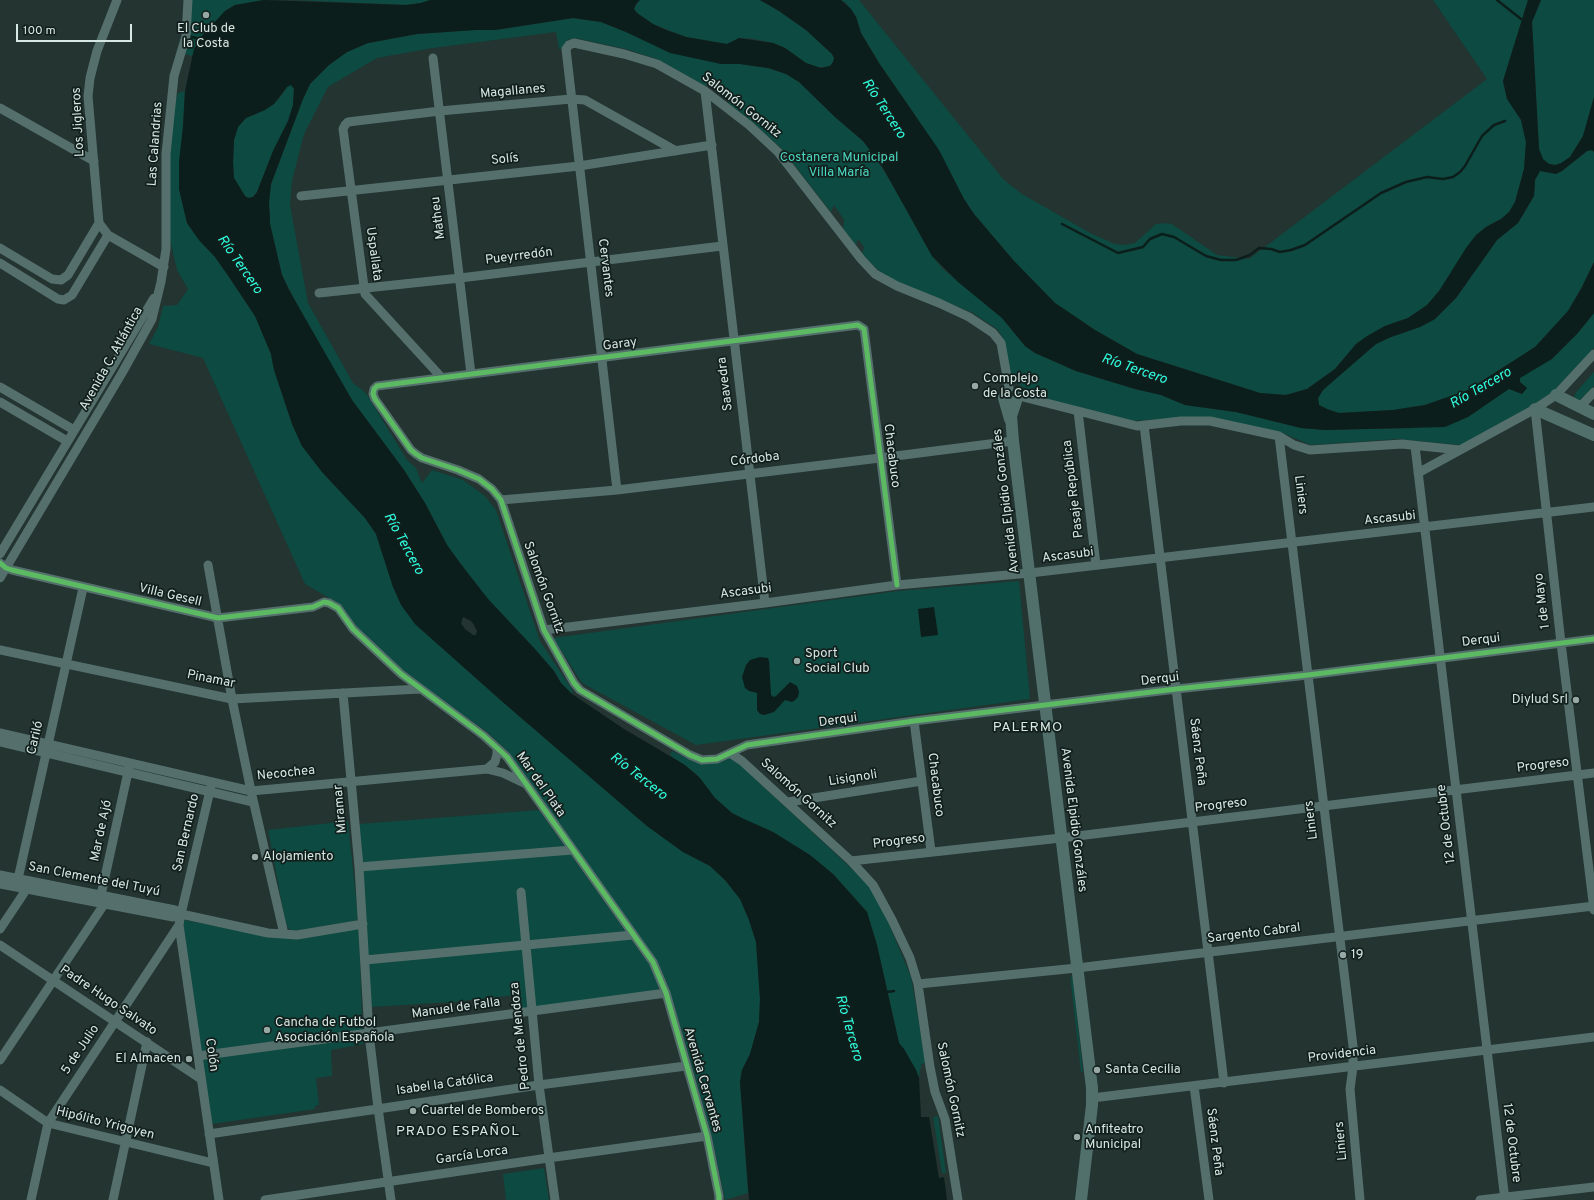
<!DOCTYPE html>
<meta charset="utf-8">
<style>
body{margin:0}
#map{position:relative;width:1594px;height:1200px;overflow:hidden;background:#233431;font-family:Overpass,sans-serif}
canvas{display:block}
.scale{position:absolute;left:16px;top:24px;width:116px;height:18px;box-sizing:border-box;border:2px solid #d6e8e3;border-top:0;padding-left:5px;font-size:12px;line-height:14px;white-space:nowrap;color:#d6e8e3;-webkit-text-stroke:3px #121f1c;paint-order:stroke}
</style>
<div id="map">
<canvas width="1594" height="1200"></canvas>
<div class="scale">100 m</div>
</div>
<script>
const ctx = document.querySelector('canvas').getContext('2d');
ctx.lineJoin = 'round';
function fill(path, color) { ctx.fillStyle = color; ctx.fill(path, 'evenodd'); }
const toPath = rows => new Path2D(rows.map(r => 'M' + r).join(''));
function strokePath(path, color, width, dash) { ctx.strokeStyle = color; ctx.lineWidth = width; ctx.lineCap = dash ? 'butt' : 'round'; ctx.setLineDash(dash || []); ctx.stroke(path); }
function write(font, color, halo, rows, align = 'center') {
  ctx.font = font + ' Overpass,sans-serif'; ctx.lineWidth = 3.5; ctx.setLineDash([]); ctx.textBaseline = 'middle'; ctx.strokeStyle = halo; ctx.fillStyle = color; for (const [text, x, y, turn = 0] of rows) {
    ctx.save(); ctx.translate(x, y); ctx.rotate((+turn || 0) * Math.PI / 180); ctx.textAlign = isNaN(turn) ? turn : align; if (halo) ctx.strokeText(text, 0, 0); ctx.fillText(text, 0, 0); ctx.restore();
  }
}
fill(toPath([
 [192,0,264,0,235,5,225,11,200,38,192,56,184,54],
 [294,0,430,0,421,3,406,5],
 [639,0,760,0,779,11,806,30,832,54,834,58,833,62,830,66,825,67,816,67,806,63,785,48,773,43,754,39,739,38,727,44,686,37,653,24,637,13,634,9],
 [841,0,859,0,1003,179,1022,194,1092,234,1115,244,1125,245,1135,243,1156,224,1165,223,1172,224,1217,255,1249,259,1487,79,1433,0,1528,0,1503,81,1507,99,1521,120,1526,142,1524,169,1515,202,1509,212,1501,219,1486,227,1439,291,1427,305,1408,318,1385,326,1356,344,1335,369,1307,389,1286,395,1260,393,1137,354,1095,330,1055,303,1014,261,974,214,964,199,913,112,879,63,861,33,856,17,846,3],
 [1541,0,1594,0,1594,97,1583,136,1570,157,1561,164,1555,165,1549,164,1543,160,1539,149,1532,22],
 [573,18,601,22,626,32,721,64,740,64,768,68,786,74,799,82,835,117,863,141,872,152,892,184,932,256,943,269,1002,318,1025,346,1035,353,1076,371,1135,389,1161,395,1185,405,1236,412,1301,428,1325,430,1414,428,1468,417,1509,388,1522,394,1527,388,1520,382,1520,378,1577,334,1594,313,1594,348,1548,397,1467,442,1460,445,1398,439,1311,445,1280,432,1188,417,1133,421,1039,397,1015,382,1010,377,1004,340,997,329,973,313,891,279,878,270,862,254,864,247,858,239,856,245,843,229,844,220,834,205,831,212,782,149,750,120,729,104,728,97,710,84,705,86,657,59,626,49,575,38,567,40,561,49,559,49,556,32,433,48,377,58,328,87,304,134,292,181,290,205,308,303,353,383,366,393,407,460,416,468,422,483,432,470,463,480,485,496,496,510,540,641,573,691,572,694,561,683,554,671,534,648,488,599,460,563,447,545,425,503,404,470,352,400,306,322,282,275,270,224,269,202,271,184,303,99,310,84,329,65,347,52,368,43,417,34,475,30,495,30],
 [291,84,294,88,293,105,288,121,273,151,257,192,253,197,248,198,245,196,234,178,233,163,234,140,238,127,246,118,256,114,279,99,287,87],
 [185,91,179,189,187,223,199,240,215,257,229,277,255,316,271,354,274,370,292,424,302,446,322,472,365,518,376,534,393,587,415,624,505,704,647,826,683,852,710,866,725,880,740,899,749,920,756,942,760,999,759,1022,750,1054,742,1070,740,1082,748,1193,725,1200,711,1134,691,1062,667,983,658,964,527,778,509,753,487,732,416,682,354,628,336,602,305,584,203,358,149,344,158,327,163,306,177,305,188,289,177,270,169,236,168,151,176,98,178,93],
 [1592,150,1594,152,1594,262,1582,287,1568,311,1535,347,1468,390,1425,405,1393,410,1339,413,1327,409,1319,405,1318,398,1323,390,1361,356,1376,344,1391,337,1420,327,1435,319,1456,298,1497,240,1518,223,1534,196,1535,180,1540,170,1556,174,1562,171,1587,151],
 [1594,372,1594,386,1579,401,1574,397,1576,392],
 [1019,581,1030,699,696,745,582,683,553,638,898,591],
 [672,751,691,760,727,757,736,761,868,884,881,905,911,977,926,1063,921,1064,922,1068,920,1068,919,1078,916,1070,904,1049,899,1043,877,945,867,912,833,874,810,855,773,832,743,819,732,813,715,798,696,774,670,755],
 [539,810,651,967,659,987,658,991,517,1011,516,995,452,1002,371,1007,359,824],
 [348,821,358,918,355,921,294,931,291,930,288,928,285,920,268,830],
 [185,920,251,933,356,929,359,931,363,1044,331,1050,332,1076,316,1078,319,1105,315,1106,315,1109,212,1124,183,924],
 [1070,975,1073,979,1083,1072,1081,1072],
 [938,1116,946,1173,942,1173,933,1117],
 [544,1168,549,1200,506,1200,503,1174]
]), '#0d4a41');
fill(toPath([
 [264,0,406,5,421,3,430,0,640,0,636,4,634,9,637,13,653,24,666,30,686,37,727,44,739,38,773,43,785,48,806,63,821,68,830,66,833,62,834,58,832,54,806,30,779,11,760,0,841,0,851,9,856,17,861,33,879,63,939,150,964,199,974,214,1014,261,1055,303,1095,330,1137,354,1260,393,1286,395,1307,389,1335,369,1356,344,1367,336,1385,326,1408,318,1427,305,1439,291,1466,248,1476,235,1486,227,1501,219,1509,212,1515,202,1524,169,1526,142,1521,120,1507,99,1503,81,1528,0,1541,0,1532,22,1539,149,1543,159,1549,164,1555,165,1561,163,1570,157,1583,136,1594,97,1594,152,1592,150,1587,151,1562,171,1556,174,1540,171,1535,180,1534,196,1518,223,1497,240,1456,298,1435,319,1420,327,1391,337,1376,344,1323,390,1318,398,1319,405,1327,409,1339,413,1393,410,1425,405,1468,390,1535,347,1568,311,1582,287,1594,262,1594,313,1577,334,1552,359,1520,378,1520,382,1527,388,1522,394,1509,389,1468,417,1445,427,1325,430,1301,428,1236,412,1185,405,1161,395,1135,389,1076,371,1035,353,1025,346,1002,318,958,282,932,256,883,168,863,141,835,117,799,82,786,74,768,68,740,64,721,64,670,53,626,32,601,22,573,18,495,30,475,30,417,34,368,43,347,52,329,65,310,84,303,99,271,184,269,202,270,224,282,275,289,290,352,400,404,470,425,503,447,545,460,563,488,599,534,648,554,671,561,683,572,694,624,729,685,765,700,778,715,798,732,813,744,819,773,832,810,855,833,874,867,912,877,945,899,1043,904,1049,916,1070,919,1078,921,1117,929,1117,939,1178,944,1177,947,1200,749,1200,740,1082,742,1070,750,1054,759,1022,760,999,756,942,749,920,740,899,725,880,710,866,683,852,647,826,505,704,415,624,401,605,393,587,376,534,365,518,322,472,302,446,292,424,274,370,271,354,255,316,229,277,215,257,199,240,187,223,179,189,179,161,183,127,185,91,194,49,200,38,225,11,235,5],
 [291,85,294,89,293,105,288,121,273,151,257,192,253,197,248,198,245,196,234,178,233,163,234,140,238,127,246,118,265,110,274,104,287,87],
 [463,617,471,621,474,625,477,631,476,635,473,635,465,629,461,623],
 [934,607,938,635,921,637,918,609],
 [760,657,768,658,769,661,771,695,774,697,776,696,790,682,797,686,799,692,798,697,794,701,792,702,785,700,774,712,764,715,760,714,757,710,757,693,749,691,745,688,742,677,746,665,750,660]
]), '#0c1e1b');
strokePath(toPath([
 [1497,0,1521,19],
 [188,36,200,39],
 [1062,224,1118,253,1143,247,1150,239,1162,234,1174,237,1206,256,1221,260,1236,260,1250,255,1259,248,1271,249,1280,252,1291,250,1305,245,1381,193,1406,182,1427,177,1443,179,1453,177,1460,172,1465,166,1482,136,1494,125,1505,121],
 [887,992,894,991]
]), '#0c1e1b', 2.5);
strokePath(toPath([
 [117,0,97,51,90,78,88,96,99,223,108,235,164,267],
 [433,58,471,374],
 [705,91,765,603],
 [0,108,94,161],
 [301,196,579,166,712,145],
 [0,248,52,279,61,280,68,275,99,223],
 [0,263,58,299,64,300,72,295,108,235],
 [319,293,460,278,722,246],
 [442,378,365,294,343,129,345,125,348,122,440,111,571,99,585,100,676,151],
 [0,387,74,430],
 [1019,396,1137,426,1181,421,1210,421,1279,436,1294,445,1310,450,1402,444,1460,450],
 [0,402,67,441],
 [1580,407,1594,392],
 [1535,409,1561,643,1594,910],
 [1078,411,1096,565],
 [1144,425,1224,1083],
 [1279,436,1353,1046,1353,1067,1350,1089,1360,1200],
 [1415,446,1505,1200],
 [1418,473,1535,409,1556,395,1594,354],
 [617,490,566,49,569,45,574,43,624,54,657,64,705,91,749,125,778,152,861,259,875,274,897,286,939,303,969,317,993,333,1001,343,1009,388],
 [501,500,617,490,880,458,1013,441],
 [0,554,154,298],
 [0,563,6,568,12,570,218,618,313,607,324,602,329,603,338,608,353,629,401,674,484,736,507,757,653,962,666,993,707,1136,719,1196,719,1200],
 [208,565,232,699,251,791,284,934],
 [0,578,122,373,152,319,161,282,166,249,166,154,174,76,186,36,188,0],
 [897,585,864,329,858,325,377,386,374,389,373,394,375,399,411,450,416,454,422,458,458,470,479,479,492,489,501,500,544,630,574,683,580,690,690,755,702,760,717,759,747,745,914,721,1176,689,1308,675,1594,639],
 [544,630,765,603,897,585,1030,573,1594,507],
 [0,650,232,699,420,689],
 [343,693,359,867,369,1034,378,1108,391,1200],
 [914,721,931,851],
 [0,733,251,791,487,769,503,773,526,784],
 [0,742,253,802],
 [730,753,742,761,851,861,873,885,892,920,910,958,918,984,930,1067,935,1092,945,1119,958,1200],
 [487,769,495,762,497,754,497,748],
 [212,782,181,914,179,925,219,1200],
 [788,802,922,781],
 [851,861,1061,838,1594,773],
 [359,867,572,850],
 [0,875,175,910,181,914,268,933,297,935,363,924],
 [0,884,173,917,181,914],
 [521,892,539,1085,555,1200],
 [0,929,24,893,24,889,18,879,83,588],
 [0,945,201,1079],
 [365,960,633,935],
 [918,984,1077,968,1594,906],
 [198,1056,666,993],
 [0,1060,105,903,101,895,130,763],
 [1194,1086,1209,1200],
 [0,1090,48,1123,213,1163],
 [1092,1098,1594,1037],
 [209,1134,539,1085,686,1066],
 [31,1200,48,1123,179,925],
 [113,1200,147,1042],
 [265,1200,548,1158,707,1136],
 [1480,1200,1594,1187]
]), '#55706c', 9);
strokePath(toPath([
 [1556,395,1594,414],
 [1004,398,1010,419],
 [1016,401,1011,416,1013,441,1092,1088,1092,1105,1081,1200],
 [1535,409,1594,435]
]), '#51706c', 12);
strokePath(toPath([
 [0,563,6,568,12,570,218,618,313,607,324,602,329,603,338,608,353,629,401,674,484,736,507,757,653,962,666,993,707,1136,719,1196,719,1200],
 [897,585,864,329,858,325,377,386,374,389,373,394,375,399,411,450,416,454,422,458,458,470,479,479,492,489,501,500,544,630,574,683,580,690,690,755,702,760,717,759,747,745,914,721,1176,689,1308,675,1594,639]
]), '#5cba63', 5);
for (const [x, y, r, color] of [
 [206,15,4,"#97a9a5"],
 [975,386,4,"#97a9a5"],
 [797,661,4,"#97a9a5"],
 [1576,700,4,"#97a9a5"],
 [255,857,4,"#97a9a5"],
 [1343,955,4,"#97a9a5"],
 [267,1030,4,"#97a9a5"],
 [189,1059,4,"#97a9a5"],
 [1097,1070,4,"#97a9a5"],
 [413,1111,4,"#97a9a5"],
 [1077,1137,4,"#97a9a5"]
]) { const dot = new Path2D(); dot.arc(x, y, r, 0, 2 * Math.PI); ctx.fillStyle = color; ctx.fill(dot); strokePath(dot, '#121f1c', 1.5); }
write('13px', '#d6e8e3', '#121f1c', [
 ["El Club de",206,29,"center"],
 ["la Costa",206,44,"center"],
 ["Complejo",983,379],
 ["de la Costa",983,394],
 ["Sport",805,654],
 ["Social Club",805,669],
 ["Diylud Srl",1568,700,"right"],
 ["Alojamiento",263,857],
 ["19",1351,955],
 ["Cancha de Futbol",275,1023],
 ["Asociación Española",275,1038],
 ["El Almacen",181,1059,"right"],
 ["Santa Cecilia",1105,1070],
 ["Cuartel de Bomberos",421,1111],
 ["Anfiteatro",1085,1130],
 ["Municipal",1085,1145]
], 'left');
write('13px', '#d6e8e3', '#121f1c', [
 ["Magallanes",513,92,-5],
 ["Salomón Gornitz",741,106,38],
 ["Los Jigleros",79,122,-93],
 ["Las Calandrias",156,144,-86],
 ["Solís",505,160,-6],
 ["Matheu",439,218,-97],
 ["Uspallata",373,254,82],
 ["Pueyrredón",519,257,-7],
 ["Cervantes",605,268,83],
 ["Garay",620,345,-7],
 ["Avenida C. Atlántica",112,359,-61],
 ["Saavedra",726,384,-97],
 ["Chacabuco",891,456,83],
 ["Córdoba",755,460,-7],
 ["Pasaje República",1074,489,-97],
 ["Liniers",1300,495,83],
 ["Avenida Elpidio Gonzáles",1007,501,-97],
 ["Ascasubi",1390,519,-6],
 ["Ascasubi",1068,556,-7],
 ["Salomón Gornitz",543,588,70],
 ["Ascasubi",746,592,-7],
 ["Villa Gesell",170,596,13],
 ["1 de Mayo",1543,601,-97],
 ["Derqui",1481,641,-7],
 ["Pinamar",211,680,11],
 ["Derqui",1160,680,-7],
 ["Derqui",838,721,-8],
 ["Cariló",36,738,-77],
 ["Sáenz Peña",1197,752,83],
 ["Progreso",1543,766,-7],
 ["Necochea",286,774,-6],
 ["Lisignoli",853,779,-9],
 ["Mar del Plata",540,785,55],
 ["Chacabuco",935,785,83],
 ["Salomón Gornitz",798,794,42],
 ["Progreso",1221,806,-7],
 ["Miramar",341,809,-95],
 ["Avenida Elpidio Gonzáles",1073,820,83],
 ["Liniers",1312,820,-97],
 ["12 de Octubre",1447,824,-97],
 ["Mar de Ajó",102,831,-78],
 ["San Bernardo",187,833,-77],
 ["Progreso",899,842,-7],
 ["San Clemente del Tuyú",94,880,11],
 ["Sargento Cabral",1254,934,-7],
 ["Padre Hugo Salvato",108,1001,34],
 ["Manuel de Falla",456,1009,-8],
 ["Pedro de Mendoza",521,1036,-96],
 ["5 de Julio",81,1050,-56],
 ["Colón",211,1055,82],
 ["Providencia",1342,1055,-7],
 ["Avenida Cervantes",702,1080,74],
 ["Isabel la Católica",445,1085,-8],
 ["Salomón Gornitz",950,1090,78],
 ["Hipólito Yrigoyen",105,1124,14],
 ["Liniers",1342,1141,-95],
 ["Sáenz Peña",1214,1142,83],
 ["12 de Octubre",1511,1143,83],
 ["García Lorca",472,1156,-8]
]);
write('13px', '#4ad9c1', '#121f1c', [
 ["Costanera Municipal",839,158],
 ["Villa María",839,173]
]);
write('italic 14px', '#2effe0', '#121f1c', [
 ["Río Tercero",883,109,57],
 ["Río Tercero",239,265,55],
 ["Río Tercero",1134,370,19],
 ["Río Tercero",1481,389,-30],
 ["Río Tercero",403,544,61],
 ["Río Tercero",638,777,38],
 ["Río Tercero",848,1028,74]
]);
ctx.letterSpacing = '1px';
write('14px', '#d6e8e3', '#121f1c', [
 ["PALERMO",1028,728],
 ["PRADO ESPAÑOL",458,1132]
]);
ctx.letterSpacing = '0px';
</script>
